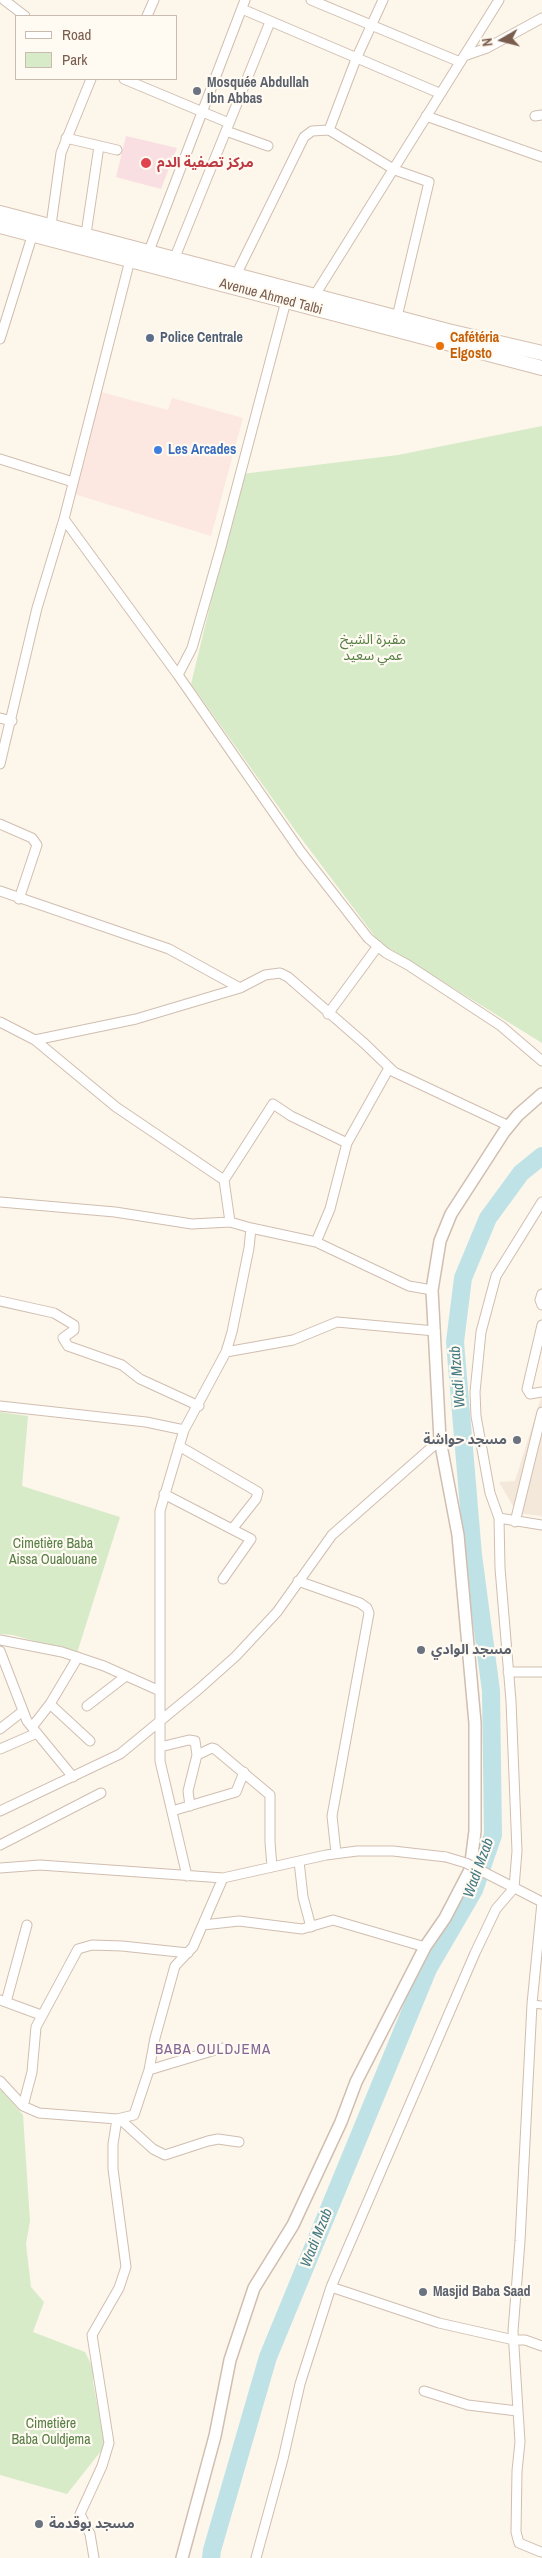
<!DOCTYPE html>
<meta charset="utf-8">
<style>
body{margin:0}
#map{position:relative;width:542px;height:2558px;overflow:hidden;background:#fdf6eb;font-family:"Archivo Narrow",sans-serif}
canvas{display:block}
.legend{position:absolute;left:15px;top:15px;width:162px;height:65px;box-sizing:border-box;background:#fffaf2;border:1px solid #c9bbb0;margin:0;padding:6px 9px;list-style:none;font-size:15px;color:#795c4d}
.legend li{display:flex;align-items:center;gap:10px;height:25px}
.legend b{width:25px;border:1px solid #c9bbb0}
.north{position:absolute;left:477px;top:15px;width:50px;height:50px;-webkit-text-stroke:4px #fffaf2;paint-order:stroke;rotate:262deg;font-size:14px;font-weight:700;line-height:20px;text-align:center;color:#795c4d}
.north::after{content:'';display:block;margin:auto;width:18px;height:22px;background:#795c4d;clip-path:polygon(50% 0,100% 100%,50% 72%,0 100%)}
</style>
<div id="map">
<canvas width="542" height="2558"></canvas>
<ul class="legend">
<li><b style="height:6px;background:#fff"></b>Road</li>
<li><b style="height:14px;background:#d7ebc9"></b>Park</li>
</ul>
<div class="north">N</div>
</div>
<script>
const ctx = document.querySelector('canvas').getContext('2d');
ctx.lineJoin = 'round';
function fill(path, color) { ctx.fillStyle = color; ctx.fill(path, 'evenodd'); }
const toPath = rows => new Path2D(rows.map(r => 'M' + r).join(''));
function strokePath(path, color, width, dash) { ctx.strokeStyle = color; ctx.lineWidth = width; ctx.lineCap = dash ? 'butt' : 'round'; ctx.setLineDash(dash || []); ctx.stroke(path); }
function write(font, color, halo, rows, align = 'center') {
  ctx.font = font + ' "Archivo Narrow","Noto Sans Arabic",sans-serif'; ctx.lineWidth = 4.5; ctx.setLineDash([]); ctx.textBaseline = 'middle'; ctx.strokeStyle = halo; ctx.fillStyle = color; for (const [text, x, y, turn = 0] of rows) {
    ctx.save(); ctx.translate(x, y); ctx.rotate((+turn || 0) * Math.PI / 180); ctx.textAlign = isNaN(turn) ? turn : align; if (halo) ctx.strokeText(text, 0, 0); ctx.fillText(text, 0, 0); ctx.restore();
  }
}
fill(toPath([
 [542,1395,542,1516,517,1513,499,1482,515,1481]
]), '#f4e8da');
fill(toPath([
 [97,391,168,410,172,398,243,418,211,536,71,493]
]), '#fce8e0');
fill(toPath([
 [126,136,177,148,161,189,116,177]
]), '#fadfe2');
fill(toPath([
 [542,426,542,1043,379,942,295,830,191,684,242,474,398,455],
 [0,1412,28,1416,22,1486,120,1517,77,1653,13,1635,0,1634],
 [0,2088,23,2115,30,2221,26,2244,31,2287,44,2302,33,2332,85,2352,94,2370,93,2382,105,2446,67,2494,0,2475]
]), '#d7ebc9');
strokePath(toPath([
 [211,2558,212,2550,268,2357,428,1969,474,1890,493,1835,491,1691,473,1555,455,1342,463,1278,488,1218,521,1173,542,1156]
]), '#bfe2e7', 18);
const pedestrian = toPath([
 [532,2004,542,2005]
]);
const minor = toPath([
 [4,0,25,16],
 [311,0,460,62],
 [242,9,439,93],
 [147,16,154,0],
 [464,56,487,48,542,18],
 [124,79,229,123],
 [426,116,542,157],
 [535,116,542,115],
 [329,130,356,59,383,0],
 [226,131,268,146],
 [66,138,117,150],
 [51,225,61,153,91,79],
 [86,234,99,146],
 [149,251,245,0],
 [175,257,270,22],
 [236,275,304,137,312,131,329,130,395,170,429,182,397,317],
 [313,298,499,0],
 [0,339,34,230],
 [0,459,73,482],
 [64,519,178,675,192,648,221,547,286,301],
 [178,675,301,852,368,938,386,953,408,965,501,1026,542,1061],
 [0,718,12,721],
 [0,764,37,608,64,519,131,256],
 [0,824,32,838,37,845,19,899],
 [0,891,169,949,240,988],
 [328,1014,378,946],
 [0,1022,35,1040,136,1019,240,988,265,975,280,973,288,977,365,1044,394,1072,509,1126],
 [35,1040,116,1107,224,1180],
 [0,1202,115,1212,192,1224,230,1222],
 [251,1228,316,1242,409,1286,432,1290],
 [316,1242,330,1209,347,1143,389,1068],
 [542,1294,540,1300,542,1305],
 [0,1301,54,1313,74,1325,74,1330,63,1338,68,1346,122,1365,140,1379,199,1406],
 [542,1325,527,1389,530,1394,542,1392],
 [226,1352,293,1340,337,1322,435,1331],
 [0,1406,146,1422,184,1430],
 [179,1446,258,1492,256,1499,233,1528],
 [164,1494,251,1539,223,1579],
 [499,1518,542,1525],
 [515,1522,542,1412],
 [298,1581,360,1603,367,1608,369,1613,332,1816,336,1853],
 [0,1640,62,1652,104,1666,160,1691],
 [0,1651,27,1721,73,1777],
 [508,1672,542,1672],
 [50,1704,90,1741],
 [87,1706,126,1676],
 [32,1727,50,1704,78,1657],
 [0,1729,23,1711],
 [160,1747,189,1740,195,1741,197,1755,188,1791,190,1806],
 [0,1749,37,1733],
 [197,1755,212,1748,215,1749,270,1795,270,1842,272,1867],
 [0,1811,120,1754,199,1689,236,1656,277,1612,332,1535,440,1440],
 [172,1811,236,1792,244,1772],
 [0,1845,101,1793],
 [299,1861,303,1897,311,1927],
 [0,1868,40,1865,223,1878,326,1855,357,1851,393,1851,446,1857],
 [187,1876,160,1761,160,1511,184,1430,226,1352,232,1332,249,1248,251,1228,230,1222,224,1180,273,1104,291,1116,347,1143],
 [509,1885,542,1902],
 [203,1925,239,1921,302,1929,333,1920,425,1947],
 [0,2000,41,2015],
 [6,2002,27,1925],
 [149,2070,222,2048],
 [0,2081,23,2106,39,2113,117,2119,134,2115,149,2070,155,2038,175,1966,193,1947,223,1878],
 [23,2106,32,2072,36,2027,78,1949,92,1945,122,1946,188,1953],
 [121,2120,153,2149,165,2155,208,2141,218,2139,239,2142],
 [331,2287,439,2323,514,2340,525,2340,542,2346],
 [424,2391,468,2405,517,2411],
 [541,2552,519,2543,516,2532,517,2471,520,2442,513,2331,520,2241,532,2004,542,1902],
 [94,2558,90,2534,80,2514,102,2466,109,2443,92,2335,119,2288,126,2267,113,2169,113,2144,117,2119],
 [256,2558,283,2459,300,2384,331,2287,475,1953,496,1909,514,1888,517,1851,511,1701,500,1568,499,1518,490,1493,476,1416,475,1392,481,1332,496,1276,542,1202]
]);
const tertiary = toPath([
 [182,2558,215,2436,230,2360,254,2288,293,2225,341,2122,356,2082,425,1947,445,1918,470,1870,475,1831,475,1723,458,1535,440,1440,432,1290,440,1241,451,1214,504,1132,518,1115,542,1094]
]);
const secondary = toPath([
 [0,213,448,331,542,353],
 [0,226,542,368]
]);
strokePath(pedestrian, '#d0beb0', 9);
strokePath(minor, '#d0beb0', 11);
strokePath(tertiary, '#d0beb0', 14);
strokePath(secondary, '#d5c0b0', 16);
strokePath(pedestrian, '#fff', 7);
strokePath(minor, '#fff', 9);
strokePath(tertiary, '#fff', 11);
strokePath(secondary, '#fff', 14);
const minorBridge = toPath([
 [446,1857,466,1863,507,1884]
]);
strokePath(minorBridge, '#d0beb0', 11, []);
strokePath(minorBridge, '#fff', 9);
for (const [x, y, r, color] of [
 [197,91,5,"#6b7280"],
 [146,163,6,"#e0444e"],
 [150,338,5,"#5c6f8a"],
 [440,346,5,"#e8710a"],
 [158,450,5,"#3f7fe0"],
 [517,1440,5,"#6b7280"],
 [421,1650,5,"#6b7280"],
 [423,2292,5,"#6b7280"],
 [39,2524,5,"#6b7280"]
]) { const dot = new Path2D(); dot.arc(x, y, r, 0, 2 * Math.PI); ctx.fillStyle = color; ctx.fill(dot); strokePath(dot, '#fffaf2', 2); }
write('bold 14px', '#5b616d', '#fffaf2', [
 ["Mosquée Abdullah",207,83],
 ["Ibn Abbas",207,99],
 ["مسجد حواشة",507,1440,"right"],
 ["مسجد الوادي",431,1650],
 ["Masjid Baba Saad",433,2292],
 ["مسجد بوقدمة",49,2524]
], 'left');
write('bold 14px', '#be3a42', '#fffaf2', [
 ["مركز تصفية الدم",157,163]
], 'left');
write('14px', '#795c4d', '#fffaf2', [
 ["Avenue Ahmed Talbi",271,297,15]
]);
write('bold 14px', '#4e5e75', '#fffaf2', [
 ["Police Centrale",160,338]
], 'left');
write('bold 14px', '#c56008', '#fffaf2', [
 ["Cafétéria",450,338],
 ["Elgosto",450,354]
], 'left');
write('bold 14px', '#366cbe', '#fffaf2', [
 ["Les Arcades",168,450]
], 'left');
write('14px', '#567e45', '#fffaf2', [
 ["مقبرة الشيخ",373,640],
 ["عمي سعيد",373,656],
 ["Cimetière Baba",53,1544],
 ["Aissa Oualouane",53,1560],
 ["Cimetière",51,2424],
 ["Baba Ouldjema",51,2440]
]);
write('italic 15px', '#437a84', '#fffaf2', [
 ["Wadi Mzab",458,1377,-95],
 ["Wadi Mzab",479,1868,-70],
 ["Wadi Mzab",317,2238,-68]
]);
ctx.letterSpacing = '1px';
write('15px', '#846694', '#fffaf2', [
 ["BABA OULDJEMA",213,2050]
]);
ctx.letterSpacing = '0px';
</script>
